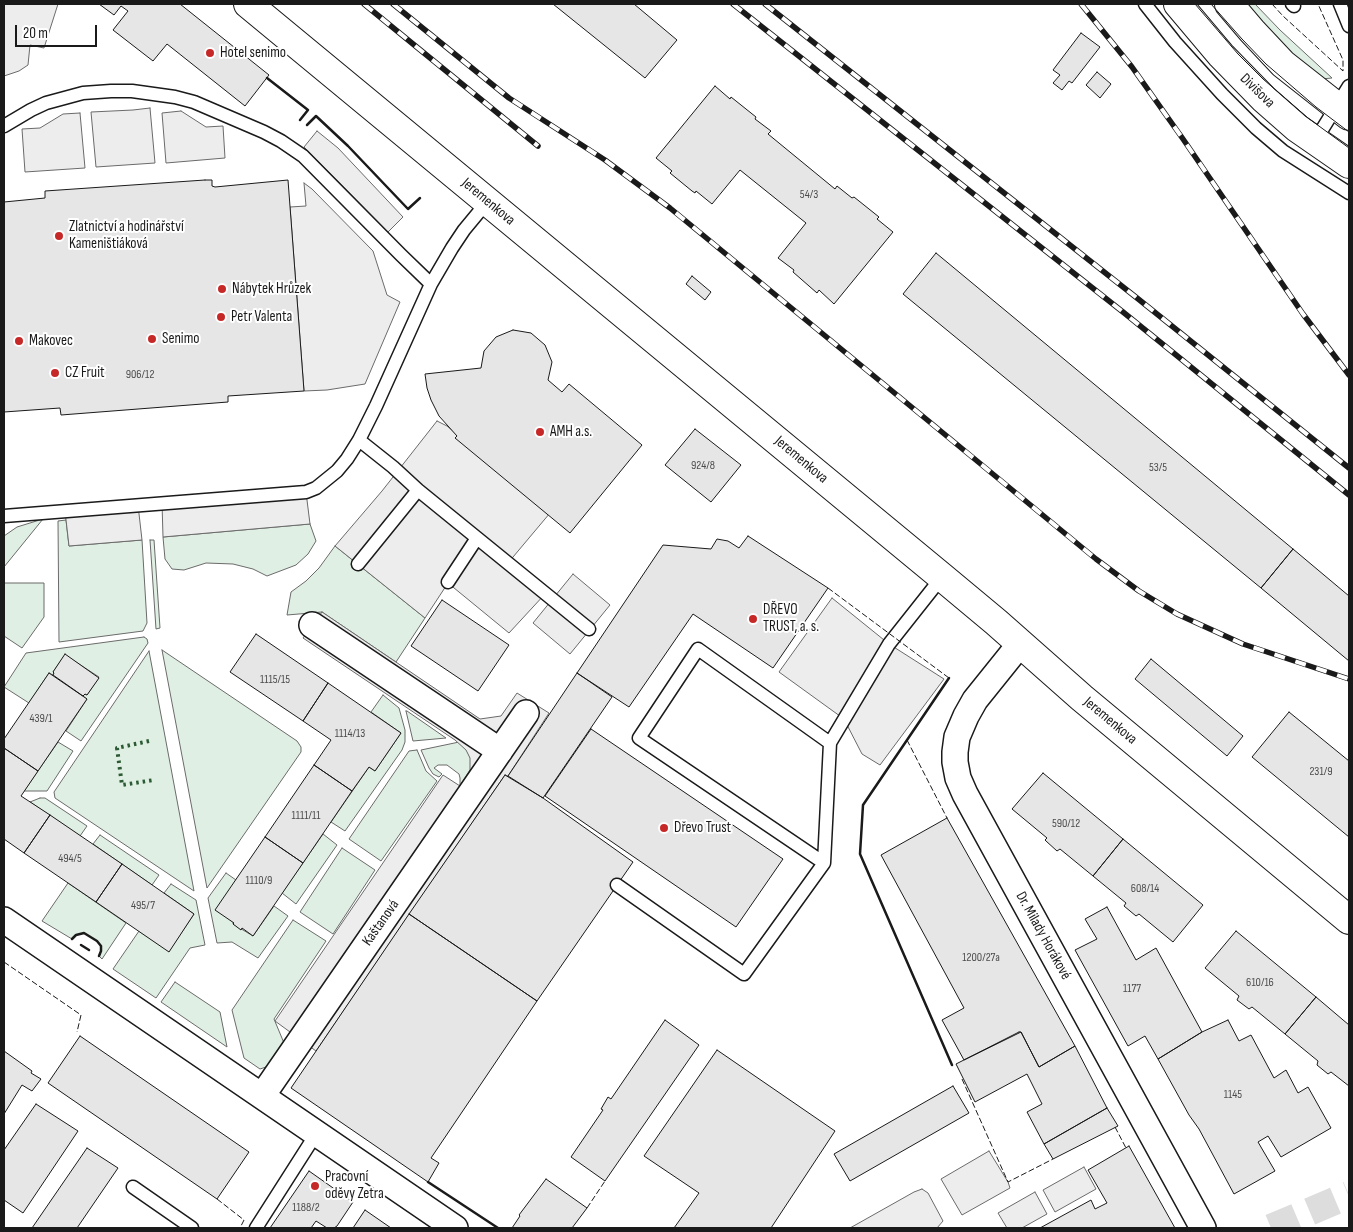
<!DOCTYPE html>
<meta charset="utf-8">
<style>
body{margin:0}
#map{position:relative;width:1353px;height:1232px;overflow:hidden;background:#fff;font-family:"Sofia Sans Condensed",sans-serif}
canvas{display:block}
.frame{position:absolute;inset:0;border:5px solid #1a1a1a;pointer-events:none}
.scale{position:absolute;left:15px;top:25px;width:82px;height:22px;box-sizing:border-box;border:2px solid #1a1a1a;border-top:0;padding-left:6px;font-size:15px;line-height:18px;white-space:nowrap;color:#1a1a1a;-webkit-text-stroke:4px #fff;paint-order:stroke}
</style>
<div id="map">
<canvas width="1353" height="1232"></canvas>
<div class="frame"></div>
<div class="scale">20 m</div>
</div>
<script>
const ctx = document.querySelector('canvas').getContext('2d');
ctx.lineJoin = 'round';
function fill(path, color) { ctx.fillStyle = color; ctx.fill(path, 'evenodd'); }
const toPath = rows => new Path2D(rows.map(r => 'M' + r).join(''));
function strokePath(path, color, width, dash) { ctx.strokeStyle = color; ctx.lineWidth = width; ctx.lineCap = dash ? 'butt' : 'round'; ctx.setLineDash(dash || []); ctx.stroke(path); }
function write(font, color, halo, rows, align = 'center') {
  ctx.font = font + ' "Sofia Sans Condensed",sans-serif'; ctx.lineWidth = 4; ctx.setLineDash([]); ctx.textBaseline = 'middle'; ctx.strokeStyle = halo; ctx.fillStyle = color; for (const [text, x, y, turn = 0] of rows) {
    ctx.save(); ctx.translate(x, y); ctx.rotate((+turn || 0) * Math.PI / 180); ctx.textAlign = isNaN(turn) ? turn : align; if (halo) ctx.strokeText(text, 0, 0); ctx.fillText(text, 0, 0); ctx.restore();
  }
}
const green = toPath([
 [1239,4,1255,4,1280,30,1332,78,1321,79,1315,77,1239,4],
 [43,519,4,567,4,536,17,527,43,519],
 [66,520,69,546,142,540,147,623,143,631,59,642,58,521,66,520],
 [310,524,316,541,308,554,296,565,267,576,253,569,233,564,206,563,184,570,172,569,165,559,163,537,310,524],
 [150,540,154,540,160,628,156,629,150,540],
 [335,546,425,618,396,662,322,612,287,615,291,592,306,581,319,568,335,546],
 [4,583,44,583,44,617,22,648,4,636,4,583],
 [144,637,147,639,148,643,81,741,66,731,87,699,83,696,85,694,87,695,99,677,65,655,53,672,54,673,53,675,49,673,29,703,4,687,26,653,144,637],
 [162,650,297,741,301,747,301,752,207,888,162,650],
 [149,651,194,891,55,798,54,792,149,651],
 [383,695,399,708,405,730,405,742,402,750,345,831,331,822,369,767,375,771,401,733,371,712,383,695],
 [406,711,407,711,446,738,413,741,406,711],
 [464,741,474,768,460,786,460,778,459,774,447,765,438,765,434,768,442,774,439,777,433,774,429,768,421,750,464,741],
 [58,742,73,751,47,791,24,791,58,742],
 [417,750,426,771,437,781,381,861,349,839,409,751,417,750],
 [40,798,45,798,87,826,80,836,30,802,40,798],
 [323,834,337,845,296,904,282,893,323,834],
 [100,835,159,875,152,885,93,844,100,835],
 [342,848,375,870,333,934,300,912,342,848],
 [226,873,236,880,233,924,253,936,274,906,288,916,258,958,232,942,217,943,208,898,226,873],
 [68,883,126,923,102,959,99,956,101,951,101,946,97,941,84,933,76,935,72,939,42,921,68,883],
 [171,884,196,900,205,945,190,948,156,998,113,969,139,931,169,951,194,914,164,893,171,884],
 [293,920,326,941,274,1019,284,1043,271,1062,266,1067,260,1069,244,1058,232,1010,293,920],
 [175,982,220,1012,227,1047,161,1002,175,982]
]);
fill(green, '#e0efe3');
strokePath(green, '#6a6a6a', 1);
const parking = toPath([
 [4,4,58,4,44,48,30,45,28,65,19,71,4,76,4,4],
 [150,108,155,163,96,167,91,112,133,110,150,108],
 [181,111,206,127,223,126,225,158,166,163,162,113,181,111],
 [80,113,85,168,25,172,22,129,40,128,63,114,80,113],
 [317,131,338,148,403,217,388,232,304,147,317,131],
 [304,183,312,189,373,251,387,295,400,302,365,384,327,390,304,391,290,207,306,206,304,183],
 [437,421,447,426,459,436,550,513,508,563,545,594,509,633,448,583,425,618,335,546,382,491,437,421],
 [306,492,310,524,163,537,162,503,306,492],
 [138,505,142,540,69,546,65,511,138,505],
 [573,574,610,605,570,654,533,623,573,574],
 [832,598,889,644,944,679,880,765,862,754,844,719,779,672,832,598],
 [322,612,480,719,501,716,517,693,549,713,508,776,505,775,316,1051,275,1021,443,775,460,786,470,770,470,758,466,750,455,740,303,638,322,612],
 [989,1151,1008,1182,1010,1188,962,1215,941,1179,989,1151],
 [1084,1167,1096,1189,1055,1212,1043,1190,1084,1167],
 [922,1189,928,1193,943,1221,937,1228,850,1228,914,1192,922,1189],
 [1035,1192,1047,1214,1022,1228,1007,1228,998,1213,1035,1192]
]);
fill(parking, '#ededed');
strokePath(parking, '#6a6a6a', 1);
const building = toPath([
 [99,4,180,4,269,75,245,106,167,44,153,61,113,30,128,11,121,6,114,15,99,4],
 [553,4,634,4,677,40,645,78,553,4],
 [1081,33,1100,47,1072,83,1069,81,1062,90,1053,83,1060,75,1053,70,1081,33],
 [1097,72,1111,84,1100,98,1086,85,1097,72],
 [715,86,730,99,731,97,756,117,755,119,771,131,768,134,835,189,837,186,852,198,854,197,879,217,877,219,893,232,834,304,819,290,817,293,793,272,794,270,778,258,806,223,740,170,712,204,696,191,695,193,692,191,670,173,672,171,656,158,715,86],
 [205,180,212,180,212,186,215,187,288,180,304,391,228,396,228,402,61,415,60,408,4,412,4,202,45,198,45,191,205,180],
 [936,253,1293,549,1261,588,903,294,936,253],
 [692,276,711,292,705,300,686,284,692,276],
 [513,330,531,333,545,345,552,362,548,380,562,392,569,384,642,445,570,533,455,438,457,436,439,416,431,400,427,388,425,374,481,368,484,351,496,337,513,330],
 [695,429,741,465,711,502,665,465,695,429],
 [748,536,828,588,773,668,693,614,629,707,577,673,663,545,711,549,717,539,728,541,739,548,748,536],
 [1293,549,1349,596,1349,661,1261,588,1293,549],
 [442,600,509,645,478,691,411,646,442,600],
 [256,634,328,683,303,721,230,672,256,634],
 [65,654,99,678,87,695,85,694,83,696,53,675,54,673,53,672,65,654],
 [1151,659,1243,736,1227,756,1135,679,1151,659],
 [49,673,87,699,38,771,4,748,4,739,49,673],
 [577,673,612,697,543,798,508,776,577,673],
 [328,683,401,733,375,771,369,767,352,791,314,765,331,740,303,721,328,683],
 [1289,712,1349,761,1349,837,1252,757,1289,712],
 [591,729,783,859,736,927,545,796,591,729],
 [4,748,38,771,21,796,50,815,24,853,4,839,4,748],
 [314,765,352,791,303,863,265,837,314,765],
 [1043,773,1123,839,1093,876,1060,849,1057,851,1046,841,1045,840,1047,838,1012,809,1043,773],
 [505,775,543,798,633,862,537,1001,409,914,505,775],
 [50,815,122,864,96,902,24,853,50,815],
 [947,818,1075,1046,1039,1067,1021,1032,964,1060,942,1020,964,1008,881,855,947,818],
 [265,837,303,863,253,936,242,928,241,930,233,924,234,923,215,910,265,837],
 [1123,839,1203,905,1173,942,1139,914,1136,916,1124,906,1126,903,1093,876,1123,839],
 [122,864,194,914,169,952,96,902,122,864],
 [1107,907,1136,960,1156,948,1202,1032,1158,1059,1145,1036,1128,1046,1075,950,1097,939,1085,919,1107,907],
 [409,914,537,1001,431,1158,439,1163,428,1182,291,1088,409,914],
 [1236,931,1316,997,1285,1034,1252,1007,1249,1009,1237,1000,1239,996,1205,968,1236,931],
 [1316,997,1349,1025,1349,1086,1331,1072,1328,1074,1317,1065,1318,1061,1285,1034,1316,997],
 [665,1020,699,1045,605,1181,571,1157,603,1110,601,1109,608,1097,611,1099,665,1020],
 [1228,1020,1239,1041,1251,1035,1274,1078,1286,1070,1298,1093,1308,1087,1331,1128,1281,1157,1268,1136,1258,1142,1275,1171,1234,1194,1199,1129,1189,1115,1158,1059,1202,1032,1228,1020],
 [1019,1032,1021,1032,1039,1067,1075,1046,1107,1108,1044,1144,1027,1112,1042,1104,1027,1074,975,1102,956,1064,1019,1032],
 [80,1036,249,1152,217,1199,48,1083,80,1036],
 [717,1050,835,1131,771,1228,674,1228,699,1193,644,1156,717,1050],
 [4,1051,32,1071,31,1073,41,1079,32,1091,22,1085,4,1114,4,1051],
 [953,1086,969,1113,850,1181,834,1154,953,1086],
 [36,1104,78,1131,23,1213,4,1200,4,1150,36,1104],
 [1107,1108,1118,1126,1053,1159,1044,1144,1107,1108],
 [1129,1146,1175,1228,1040,1228,1091,1200,1095,1209,1107,1203,1088,1170,1129,1146],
 [87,1148,118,1168,77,1228,32,1228,87,1148],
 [309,1171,353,1202,337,1226,334,1228,327,1228,316,1221,311,1228,270,1228,309,1171],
 [546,1179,587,1208,572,1228,512,1228,520,1216,519,1215,546,1179],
 [365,1210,391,1228,353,1228,365,1210]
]);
fill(building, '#e6e6e6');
strokePath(building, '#1a1a1a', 1);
strokePath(toPath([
 [1271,1228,1349,1195]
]), '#ddd', 28, [28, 14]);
const service = toPath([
 [1145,4,1175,42,1222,94,1256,128,1283,151,1349,193],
 [1292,4,1294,6],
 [1340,4,1349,26],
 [4,126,31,110,46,103,83,93,111,91,132,91,175,97,194,102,264,132,281,141,303,156,401,255,431,284,376,406,359,440,347,459,337,471,316,488,306,492,4,516],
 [1315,141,1349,86],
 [431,284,452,248,464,230,488,201],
 [359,440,393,467,418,490,589,629],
 [358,564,418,490],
 [448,582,477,538],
 [824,863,830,743],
 [617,885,744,974,824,863,639,738,698,649,830,743,889,644,942,577],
 [133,1187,192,1228],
 [256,1228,316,1134]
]);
const minor = toPath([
 [312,625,500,751],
 [1020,644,975,700,966,716,957,737,955,752,955,762,958,778,965,794,1203,1228],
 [4,920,455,1228],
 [262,1096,526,713]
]);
const tertiary = toPath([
 [248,4,942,577,996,622,1082,698,1349,920]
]);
const primary = toPath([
 [1178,4,1221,55,1264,99,1297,128,1349,164],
 [1229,4,1252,31,1283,64,1349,116]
]);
strokePath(service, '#1a1a1a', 15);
strokePath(minor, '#1a1a1a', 28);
strokePath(tertiary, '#1a1a1a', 30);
strokePath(primary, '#1a1a1a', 30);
strokePath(service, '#fff', 12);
strokePath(minor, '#fff', 25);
strokePath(tertiary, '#fff', 28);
strokePath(primary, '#fff', 28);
strokePath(toPath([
 [1195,4,1238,54,1263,79,1308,118,1349,148],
 [1211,4,1242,39,1266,64,1316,107,1349,132]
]), '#1a1a1a', 1);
const rail = toPath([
 [364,4,538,146],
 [393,4,509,98,605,160,670,208,1096,559,1139,591,1177,614,1243,644,1349,679],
 [733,4,1123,312,1349,495],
 [765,4,1137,298,1349,468],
 [1081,4,1132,67,1183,139,1303,314,1349,375]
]);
strokePath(rail, '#1a1a1a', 5.5);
strokePath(rail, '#fff', 4, [11]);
strokePath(toPath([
 [149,741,117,748,122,785,154,780]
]), '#2b5a34', 4, [2.5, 4]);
strokePath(toPath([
 [1272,4,1283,16,1343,71,1343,60,1318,4],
 [828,588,949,678],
 [907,740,947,818],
 [4,962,81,1015,77,1032],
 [962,1079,1008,1182,1053,1159],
 [1115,1127,1126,1148],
 [217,1199,244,1220,240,1228],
 [587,1208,605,1181]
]), '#1a1a1a', 1, [6, 2.5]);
strokePath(toPath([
 [267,78,308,110,300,120],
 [307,125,316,116,348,146,408,209,420,198],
 [949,678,863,805,860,854,952,1065],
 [72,939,76,935,84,933,97,941,101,946,101,951,99,956],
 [81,945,89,950],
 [428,1182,498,1228]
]), '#1a1a1a', 2.5);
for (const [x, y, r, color] of [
 [210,53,5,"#c62828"],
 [59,236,5,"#c62828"],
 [222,289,5,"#c62828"],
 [221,317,5,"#c62828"],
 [152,339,5,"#c62828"],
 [19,341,5,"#c62828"],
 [55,373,5,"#c62828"],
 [540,432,5,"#c62828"],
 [753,619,5,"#c62828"],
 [664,828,5,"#c62828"],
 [315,1186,5,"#c62828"]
]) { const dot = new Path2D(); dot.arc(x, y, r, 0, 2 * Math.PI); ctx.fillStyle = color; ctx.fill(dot); strokePath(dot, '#fff', 2); }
write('12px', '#4d4d4d', null, [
 ["54/3",809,195],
 ["906/12",140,375],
 ["924/8",703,466],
 ["53/5",1158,468],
 ["1115/15",275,680],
 ["439/1",41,719],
 ["1114/13",350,734],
 ["231/9",1321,772],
 ["1111/11",306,816],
 ["590/12",1066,824],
 ["494/5",70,859],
 ["1110/9",259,881],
 ["608/14",1145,889],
 ["495/7",143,906],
 ["1200/27a",981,958],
 ["610/16",1260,983],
 ["1177",1132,989],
 ["1145",1233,1095],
 ["1188/2",306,1208]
]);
write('15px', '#1a1a1a', '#fff', [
 ["Hotel senimo",220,53],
 ["Zlatnictví a hodinářství",69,227],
 ["Kameništiáková",69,244],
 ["Nábytek Hrůzek",232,289],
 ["Petr Valenta",231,317],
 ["Senimo",162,339],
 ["Makovec",29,341],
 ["CZ Fruit",65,373],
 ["AMH a.s.",550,432],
 ["DŘEVO",763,610],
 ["TRUST, a. s.",763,627],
 ["Dřevo Trust",674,828],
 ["Pracovní",325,1177],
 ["oděvy Zetra",325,1194]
], 'left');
write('15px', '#1a1a1a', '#fff', [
 ["Divišova",1257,91,44],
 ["Jeremenkova",488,202,40],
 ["Jeremenkova",801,460,40],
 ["Jeremenkova",1110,721,40],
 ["Kaštanová",381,923,-55],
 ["Dr. Milady Horákové",1043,936,61]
]);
</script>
